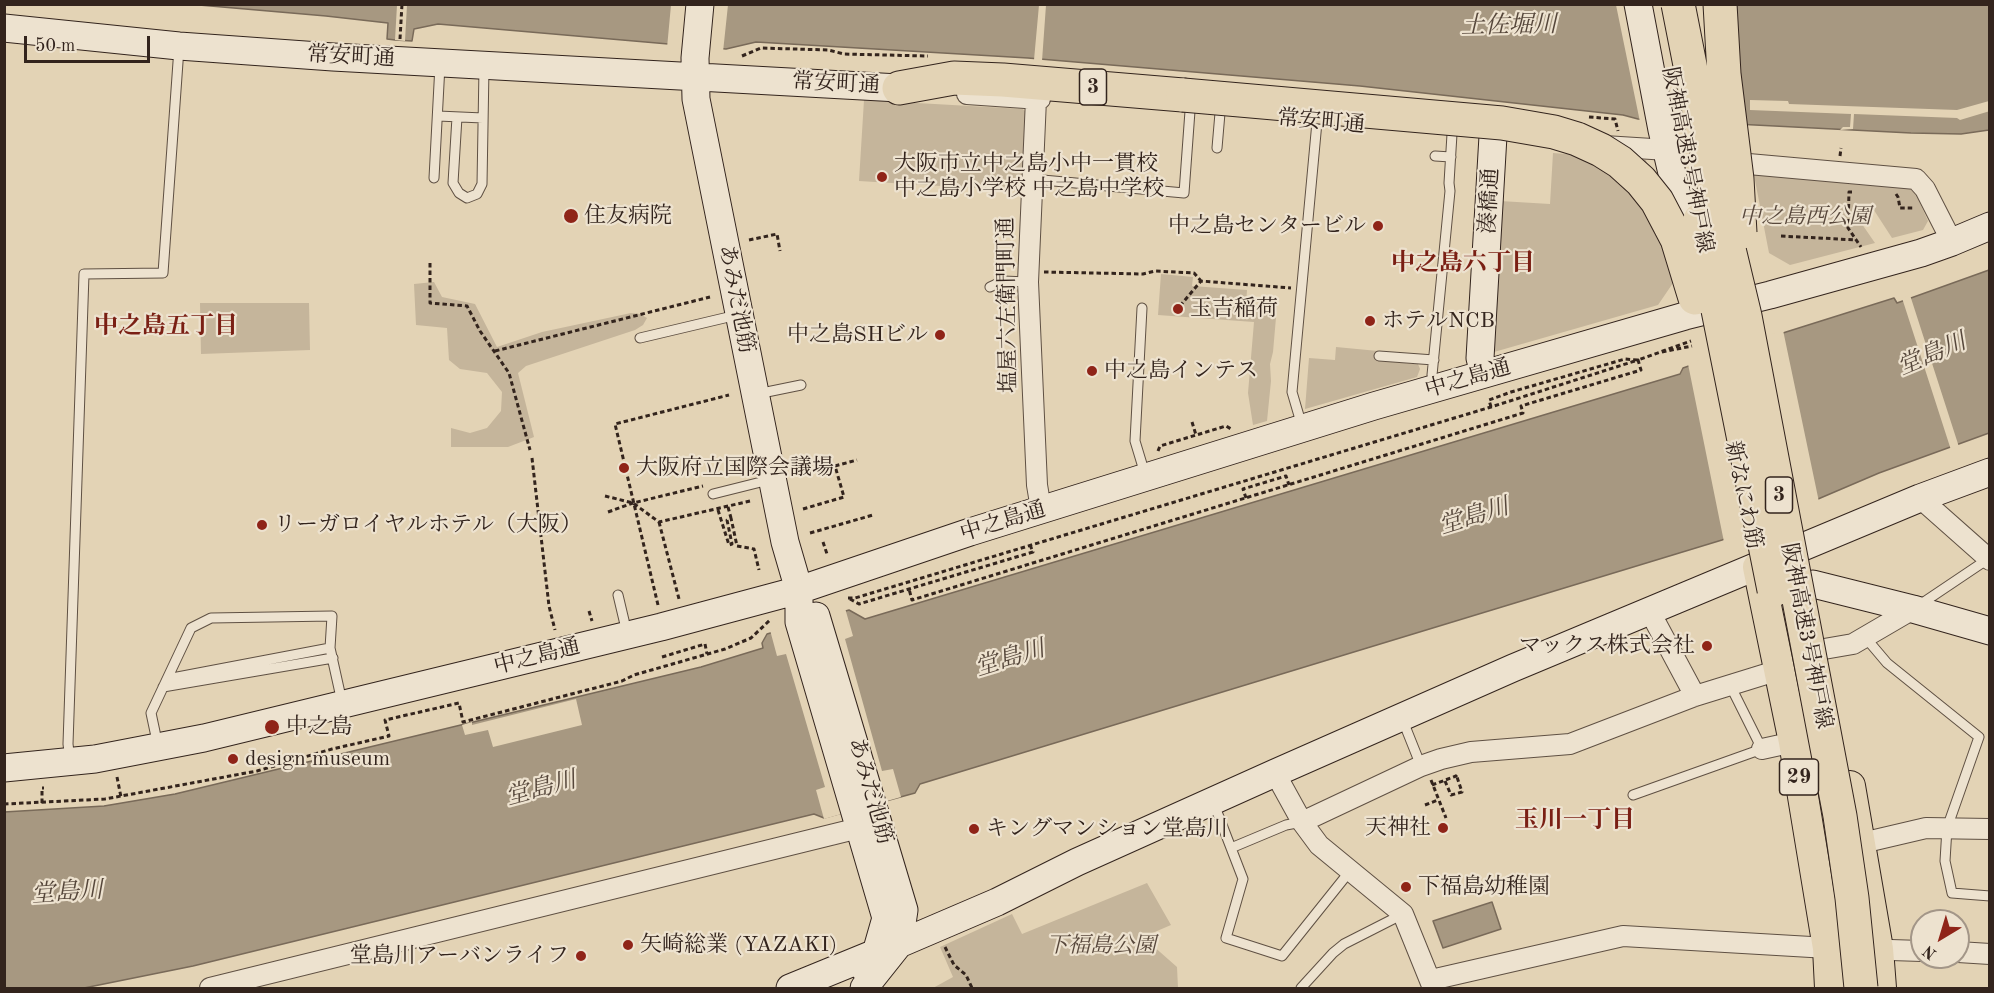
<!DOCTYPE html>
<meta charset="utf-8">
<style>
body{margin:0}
#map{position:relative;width:1994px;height:993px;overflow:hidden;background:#e3d3b5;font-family:"Old Standard TT",serif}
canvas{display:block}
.frame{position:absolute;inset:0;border:6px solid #33241d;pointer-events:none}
.north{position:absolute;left:1910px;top:909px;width:60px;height:60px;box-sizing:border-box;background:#ede2cf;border:2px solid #a39688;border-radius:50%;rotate:218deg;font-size:16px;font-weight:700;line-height:24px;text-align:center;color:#33241d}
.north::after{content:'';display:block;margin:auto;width:21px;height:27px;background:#8f2418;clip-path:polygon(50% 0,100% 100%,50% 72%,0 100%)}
.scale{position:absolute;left:24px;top:36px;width:126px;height:27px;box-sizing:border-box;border:3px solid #33241d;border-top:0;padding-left:8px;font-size:18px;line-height:21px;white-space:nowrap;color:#33241d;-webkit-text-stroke:4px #ede2cf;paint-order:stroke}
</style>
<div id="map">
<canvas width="1994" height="993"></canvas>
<div class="frame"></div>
<div class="north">N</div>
<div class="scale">50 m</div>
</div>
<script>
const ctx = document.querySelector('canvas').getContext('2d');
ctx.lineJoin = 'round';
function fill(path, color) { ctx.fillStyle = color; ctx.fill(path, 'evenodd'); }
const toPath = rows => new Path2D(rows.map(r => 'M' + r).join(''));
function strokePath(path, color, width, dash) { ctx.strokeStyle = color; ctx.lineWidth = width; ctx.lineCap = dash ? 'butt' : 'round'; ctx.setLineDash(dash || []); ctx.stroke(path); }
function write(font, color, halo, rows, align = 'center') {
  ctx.font = font + ' "Old Standard TT","Noto Serif JP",serif'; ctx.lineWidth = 4.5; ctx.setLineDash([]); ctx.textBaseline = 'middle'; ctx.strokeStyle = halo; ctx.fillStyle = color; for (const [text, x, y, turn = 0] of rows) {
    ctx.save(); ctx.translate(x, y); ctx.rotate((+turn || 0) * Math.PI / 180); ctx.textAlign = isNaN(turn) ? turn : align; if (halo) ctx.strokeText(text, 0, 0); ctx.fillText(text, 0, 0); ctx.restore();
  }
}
fill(toPath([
 [864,100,1023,109,1026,112,1023,191,859,181],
 [1553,153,1646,160,1673,283,1658,305,1494,352,1491,350,1500,201,1550,204],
 [1753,170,1912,184,1918,190,1917,196,1928,221,1923,230,1892,238,1870,204,1855,214,1875,243,1790,265,1769,253],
 [1161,274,1193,277,1192,286,1247,290,1246,304,1277,306,1273,352,1270,364,1271,381,1267,421,1253,425,1248,393,1254,322,1158,315],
 [434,282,442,297,475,304,497,347,542,332,631,313,640,314,647,318,643,325,635,330,526,366,518,373,534,437,508,447,451,447,451,428,470,433,487,428,501,411,502,392,487,373,460,369,449,360,447,328,416,325,414,284],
 [200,303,309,303,310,350,201,354],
 [1336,347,1378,351,1378,361,1418,364,1420,369,1417,377,1305,409,1309,358,1335,360],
 [1147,883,1171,925,1143,937,1177,967,1178,988,933,988,953,977,940,947,1012,914,1022,934]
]), '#c5b59b');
const water = toPath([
 [199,5,1989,5,1989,130,1961,134,1911,133,1638,119,1623,115,1360,86,1028,58,756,42,726,49,438,24,414,29,412,41,395,40,387,39,388,23,326,16,199,5],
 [1989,270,1989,433,1879,473,1722,540,920,784,915,793,824,818,814,814,193,966,84,988,5,988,4,812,104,806,175,794,701,667,763,648,762,643,767,634,849,610,865,619,1680,374,1683,368,1786,332,1894,298,1897,303,1989,270],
 [1492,902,1501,929,1443,948,1433,921,1492,902]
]);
fill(water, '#a79881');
strokePath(water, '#796a59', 1.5);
fill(toPath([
 [397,5,407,5,405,41,395,40],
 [671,5,728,5,723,52,667,48],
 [1039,5,1046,5,1042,61,1034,60],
 [1616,5,1717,5,1741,128,1640,122],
 [1750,100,1788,101,1789,104,1957,110,1989,101,1990,111,1960,120,1957,118,1854,114,1853,129,1840,130,1843,127,1850,127,1851,114,1750,110],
 [1910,295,1959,447,1951,450,1902,298],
 [1783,330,1819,502,1724,542,1688,364],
 [845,608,853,636,845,639,882,771,893,769,901,797,824,819,816,790,825,787,786,654,777,656,770,630,783,628],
 [576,699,582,725,493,747,488,730,465,735,462,725,472,722,472,725]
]), '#e3d3b5');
const lane = toPath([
 [438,116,483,118],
 [457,117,453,183,459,193,467,198,477,194,482,184,484,68],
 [1217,148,1220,113],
 [1435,156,1451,157],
 [434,178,440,65],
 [1032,179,1184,193,1190,111],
 [990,287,1003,281,1028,282],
 [1142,308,1135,441,1145,474],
 [640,338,737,315],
 [1379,356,1434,360],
 [1436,385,1432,375,1450,191,1449,183,1452,134],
 [757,394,801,385],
 [1302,426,1292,392,1317,122],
 [713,494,769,480],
 [618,595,627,633],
 [1918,606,1982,563,1990,561],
 [1865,637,1887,663,1979,737,1947,828,1945,861,1952,893,1990,896],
 [167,679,330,648],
 [163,687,333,658],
 [1403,721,1421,766],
 [158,746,151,713,191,628,211,618,332,616,330,648,342,702],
 [70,760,68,744,84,274,163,273,179,48],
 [1633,795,1762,749,1730,685],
 [1214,804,1243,879,1226,938,1282,956,1350,871],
 [1231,848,1286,825,1302,822],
 [1301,988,1333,953,1344,944,1403,914]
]);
const street = toPath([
 [967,94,1040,99],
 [1036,99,1028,282,1037,485,1039,497,1044,509],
 [1604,146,1668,150],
 [1726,162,1916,179,1925,189,1952,242],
 [1920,498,1990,560],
 [1650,612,1695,696],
 [1824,649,1853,644,1913,609],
 [1762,749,1794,742],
 [1275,773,1302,822,1319,845,1403,914,1433,988],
 [1302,822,1421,766,1441,759,1471,752,1570,744,1695,696,1779,670],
 [1862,843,1926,828,1990,829],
 [1958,952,1990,954],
 [1431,980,1623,936,1828,948,1922,951],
 [210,988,859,828]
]);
const secondary = toPath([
 [700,4,695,58,696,99,785,542,799,590,799,622,886,918,876,953],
 [1638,4,1662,130,1689,247],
 [4,28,179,46,333,57,899,88],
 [1484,373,1480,358,1493,136],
 [1813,584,1913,609,1990,631],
 [816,616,904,910,899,944,864,988],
 [4,768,95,759,204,738,661,627,799,590,970,532,1374,406,1685,316,1770,295,1921,253,1952,242,1990,226],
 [864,968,899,944,997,902,1077,862,1275,773,1513,668,1920,498,1990,472],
 [790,988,878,952]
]);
const primary = toPath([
 [1758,567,1794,742,1828,948,1830,988],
 [1850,786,1878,949,1881,988]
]);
const highway = toPath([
 [899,88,954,78,1003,80,1183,95]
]);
strokePath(lane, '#5f5043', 11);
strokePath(street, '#5f5043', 22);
strokePath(secondary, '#33241d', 29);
strokePath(primary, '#33241d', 32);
strokePath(highway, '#33241d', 35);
strokePath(toPath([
 [400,39,402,4],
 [742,56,761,48,828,50,844,54,928,56],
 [1589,117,1615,119,1618,131],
 [1840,156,1841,148],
 [1852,192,1849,192,1848,228,1861,247],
 [1896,194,1898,197,1900,208,1914,208],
 [1781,236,1857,240],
 [749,240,777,234,780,251],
 [430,263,430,303,467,306,480,331,509,373,530,450],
 [1044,272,1143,274,1155,271,1194,273,1201,281],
 [1180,306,1201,281,1291,288],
 [495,351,710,297],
 [1662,352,1692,346],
 [1491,407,1489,400,1511,392,1625,359,1638,360,1691,341],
 [1192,422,1196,435],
 [1158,451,1160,446,1226,426,1231,429],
 [532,458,549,606,555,630],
 [605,496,633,503,659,522,750,501],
 [1246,498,1243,489,1286,476,1289,485],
 [728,507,731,518],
 [803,509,844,497,835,466,857,460],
 [718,510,729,545,732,544,727,520,731,518,737,546,754,549,759,570],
 [608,512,633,503,703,486],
 [659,522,679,599],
 [810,533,873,515],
 [823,542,827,554],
 [848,598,855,598,1491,407,1638,360,1641,370,1521,406,1523,413,912,600,909,589],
 [850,599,859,604,909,589,1033,552,1030,545],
 [658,605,615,424,729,395],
 [589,611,592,621],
 [662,657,705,644,707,654],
 [117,777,121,797],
 [1431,780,1446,818],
 [1445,781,1451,795,1462,792,1457,777],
 [1432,785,1456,776,1458,774],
 [42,803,42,788,44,788],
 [4,804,105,799,257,771,332,749,389,736,385,720,459,703,463,722,622,681,634,675,725,649,751,638,770,620],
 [1425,805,1438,800],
 [945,947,954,965,966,975,972,988]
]), '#33241d', 3, [4.5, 3]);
strokePath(lane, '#ede2cf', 9);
strokePath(street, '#ede2cf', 20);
strokePath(secondary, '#ede2cf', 27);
strokePath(primary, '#e3d3b5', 30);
strokePath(highway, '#e3d3b5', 33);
const highwayBridge = toPath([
 [1678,4,1713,182,1745,316,1840,816,1852,898,1861,988],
 [1720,4,1724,74,1737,179,1740,233],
 [1183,95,1502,123,1554,132,1577,139,1601,150,1620,162,1641,181,1657,201,1677,239,1695,298],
 [1700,220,1774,590]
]);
strokePath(highwayBridge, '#33241d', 35, []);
strokePath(highwayBridge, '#e3d3b5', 33);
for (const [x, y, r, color] of [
 [882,177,6,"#8f2418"],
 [571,216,8,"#8f2418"],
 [1378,226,6,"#8f2418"],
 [1178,309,6,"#8f2418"],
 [1370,321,6,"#8f2418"],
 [940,335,6,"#8f2418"],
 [1092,371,6,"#8f2418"],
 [624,468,6,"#8f2418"],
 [262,525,6,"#8f2418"],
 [1707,646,6,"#8f2418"],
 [272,727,8,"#8f2418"],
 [233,759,6,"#8f2418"],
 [1443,828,6,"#8f2418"],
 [974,829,6,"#8f2418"],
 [1406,887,6,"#8f2418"],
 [628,945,6,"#8f2418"],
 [581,956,6,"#8f2418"]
]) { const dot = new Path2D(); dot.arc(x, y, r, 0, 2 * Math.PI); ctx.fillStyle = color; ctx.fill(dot); strokePath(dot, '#ede2cf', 2); }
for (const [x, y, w] of [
 [1093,87,27],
 [1779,495,27],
 [1799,777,39]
]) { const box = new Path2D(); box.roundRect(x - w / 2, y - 18, w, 36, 4.5); ctx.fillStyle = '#ede2cf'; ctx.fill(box); strokePath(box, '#33241d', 1.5); }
write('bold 21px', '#33241d', null, [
 ["3",1093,87],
 ["3",1779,495],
 ["29",1799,777]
]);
write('22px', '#33241d', '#ede2cf', [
 ["常安町通",351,57,3],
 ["常安町通",836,84,3],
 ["常安町通",1321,122,5],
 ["阪神高速3号神戸線",1687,160,79],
 ["湊橋通",1490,201,-87],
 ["あみだ池筋",736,299,79],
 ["塩屋六左衛門町通",1008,305,-91],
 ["中之島通",1468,379,-16],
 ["新なにわ筋",1743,495,78],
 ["中之島通",1003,522,-17],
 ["阪神高速3号神戸線",1806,636,79],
 ["中之島通",537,657,-14],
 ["あみだ池筋",870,791,74]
]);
write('22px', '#33241d', '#ede2cf', [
 ["大阪市立中之島小中一貫校",894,164],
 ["中之島小学校 中之島中学校",894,189],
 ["住友病院",584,216],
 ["中之島センタービル",1366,226,"right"],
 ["玉吉稲荷",1190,309],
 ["ホテルNCB",1382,321],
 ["中之島SHビル",928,335,"right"],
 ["中之島インテス",1104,371],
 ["大阪府立国際会議場",636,468],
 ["リーガロイヤルホテル（大阪）",274,525],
 ["マックス株式会社",1695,646,"right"],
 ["中之島",286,727],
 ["design museum",245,759],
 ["天神社",1431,828,"right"],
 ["キングマンション堂島川",986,829],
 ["下福島幼稚園",1418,887],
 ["矢崎総業 (YAZAKI)",640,945],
 ["堂島川アーバンライフ",569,956,"right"]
], 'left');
write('italic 22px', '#58483c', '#ede2cf', [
 ["中之島西公園",1805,217],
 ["下福島公園",1101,946]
]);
write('italic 24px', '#56473b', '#ede2cf', [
 ["土佐堀川",1509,26,-1],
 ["堂島川",1932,355,-23],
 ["堂島川",1474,517,-17],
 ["堂島川",1010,659,-17],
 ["堂島川",541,789,-15],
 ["堂島川",67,893,-4]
]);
write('bold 24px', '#7a1f14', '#ede2cf', [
 ["中之島六丁目",1463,264],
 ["中之島五丁目",166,327],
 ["玉川一丁目",1575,821]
]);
</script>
